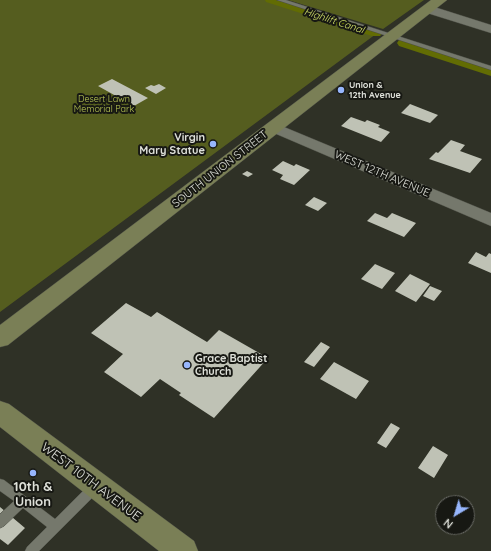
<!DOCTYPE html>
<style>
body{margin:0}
#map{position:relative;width:491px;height:551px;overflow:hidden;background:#2f3126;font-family:Quicksand,sans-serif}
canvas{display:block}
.north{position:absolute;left:435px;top:495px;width:40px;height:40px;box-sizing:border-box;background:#171813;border:1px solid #676863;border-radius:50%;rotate:218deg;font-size:11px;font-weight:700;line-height:16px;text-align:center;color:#dfe1da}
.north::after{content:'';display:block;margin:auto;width:14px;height:18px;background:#97b6fd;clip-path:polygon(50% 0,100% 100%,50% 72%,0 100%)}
</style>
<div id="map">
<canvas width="491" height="551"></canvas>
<div class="north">N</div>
</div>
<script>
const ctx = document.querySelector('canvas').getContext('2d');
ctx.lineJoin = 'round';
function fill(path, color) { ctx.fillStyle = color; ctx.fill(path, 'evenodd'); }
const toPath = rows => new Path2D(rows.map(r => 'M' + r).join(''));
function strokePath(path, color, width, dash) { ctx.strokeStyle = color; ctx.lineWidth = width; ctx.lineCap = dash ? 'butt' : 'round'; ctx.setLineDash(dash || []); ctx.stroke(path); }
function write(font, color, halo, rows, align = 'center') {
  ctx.font = font + ' Quicksand,sans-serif'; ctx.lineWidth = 4; ctx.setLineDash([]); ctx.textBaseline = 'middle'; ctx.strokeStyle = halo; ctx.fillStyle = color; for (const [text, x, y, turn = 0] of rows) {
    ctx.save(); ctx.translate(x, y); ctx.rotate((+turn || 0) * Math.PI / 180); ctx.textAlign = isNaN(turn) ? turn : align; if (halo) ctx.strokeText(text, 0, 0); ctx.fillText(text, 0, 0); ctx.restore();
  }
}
fill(toPath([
 [0,0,271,0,376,34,0,312],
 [288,0,424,0,383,29]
]), '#555d1f');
fill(toPath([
 [265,0,281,0,380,32,382,34,380,36,372,36,266,2,265,0],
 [403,39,491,68,491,76,399,46,397,43,399,40,403,39]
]), '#626c03');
fill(toPath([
 [112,79,148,98,134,106,98,86],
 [159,84,166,88,156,94,145,88,151,85,154,86],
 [410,104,438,115,430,123,401,113],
 [351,117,365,122,367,120,380,125,378,127,390,132,381,142,341,126],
 [451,140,465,145,460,151,482,159,470,173,429,159,436,152,438,153],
 [283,161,294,166,296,164,310,170,294,185,280,179,283,175,272,170],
 [247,171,253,174,248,177,242,174],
 [314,197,327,203,318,211,305,205],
 [375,213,387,218,392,213,416,223,404,237,367,221],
 [476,252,486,257,489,253,491,254,491,273,468,263],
 [375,264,395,273,382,289,361,279],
 [410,274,430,284,416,302,395,291],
 [430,286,442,291,434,301,423,296],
 [126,303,151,317,157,312,207,342,219,330,268,358,214,418,179,395,181,393,160,379,141,397,104,372,123,354,91,333],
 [321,342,330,347,314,367,304,362],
 [334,362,369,381,356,399,320,379],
 [391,423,400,428,386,448,377,443],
 [433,446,448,455,434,478,418,468],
 [0,507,25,528,8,545,0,539]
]), '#bfc2b5');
const service = toPath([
 [277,0,286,0,491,66,491,70,277,0],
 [0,479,4,480,55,519,91,483,95,482,99,483,101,487,99,491,39,551,25,551,27,547,47,527,23,508,4,526,0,528,0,514,14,501,0,491,0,479]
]);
const minor = toPath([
 [428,5,491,25,491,33,424,12,422,9,424,6,428,5],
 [272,122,491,213,491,226,267,130,264,127,267,124,272,122]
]);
const secondary = toPath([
 [431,0,447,0,8,345,0,347,0,325,431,0],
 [0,401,9,404,194,541,198,551,159,551,0,427,0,401]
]);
strokePath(service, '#4b4d44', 1);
strokePath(minor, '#4b4d44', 1);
strokePath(secondary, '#4b4d44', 1);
fill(service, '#75786c');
fill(minor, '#75786c');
fill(secondary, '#7a7f56');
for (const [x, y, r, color] of [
 [341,90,4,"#97b6fd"],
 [213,144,4,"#97b6fd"],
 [187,365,4,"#97b6fd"],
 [33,473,4,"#97b6fd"]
]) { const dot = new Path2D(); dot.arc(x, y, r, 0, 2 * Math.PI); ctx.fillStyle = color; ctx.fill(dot); strokePath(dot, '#171813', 1.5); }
write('bold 9px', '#dfe1da', '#171813', [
 ["Union &",349,85],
 ["12th Avenue",349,95]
], 'left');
write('9px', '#becd57', '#171813', [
 ["Desert Lawn",104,99],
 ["Memorial Park",104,109]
]);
write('italic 10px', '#d1e06a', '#171813', [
 ["Highlift Canal",334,21,18]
]);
write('bold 11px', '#dfe1da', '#171813', [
 ["Virgin",205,138],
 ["Mary Statue",205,151],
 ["Grace Baptist",195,359,"left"],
 ["Church",195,372,"left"]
], 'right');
write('11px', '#dfe1da', '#171813', [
 ["SOUTH UNION STREET",220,169,-38],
 ["WEST 12TH AVENUE",382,174,23]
]);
write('13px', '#dfe1da', '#171813', [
 ["WEST 10TH AVENUE",91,482,37]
]);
write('bold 13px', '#dfe1da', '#171813', [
 ["10th &",33,487],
 ["Union",33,502]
]);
</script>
